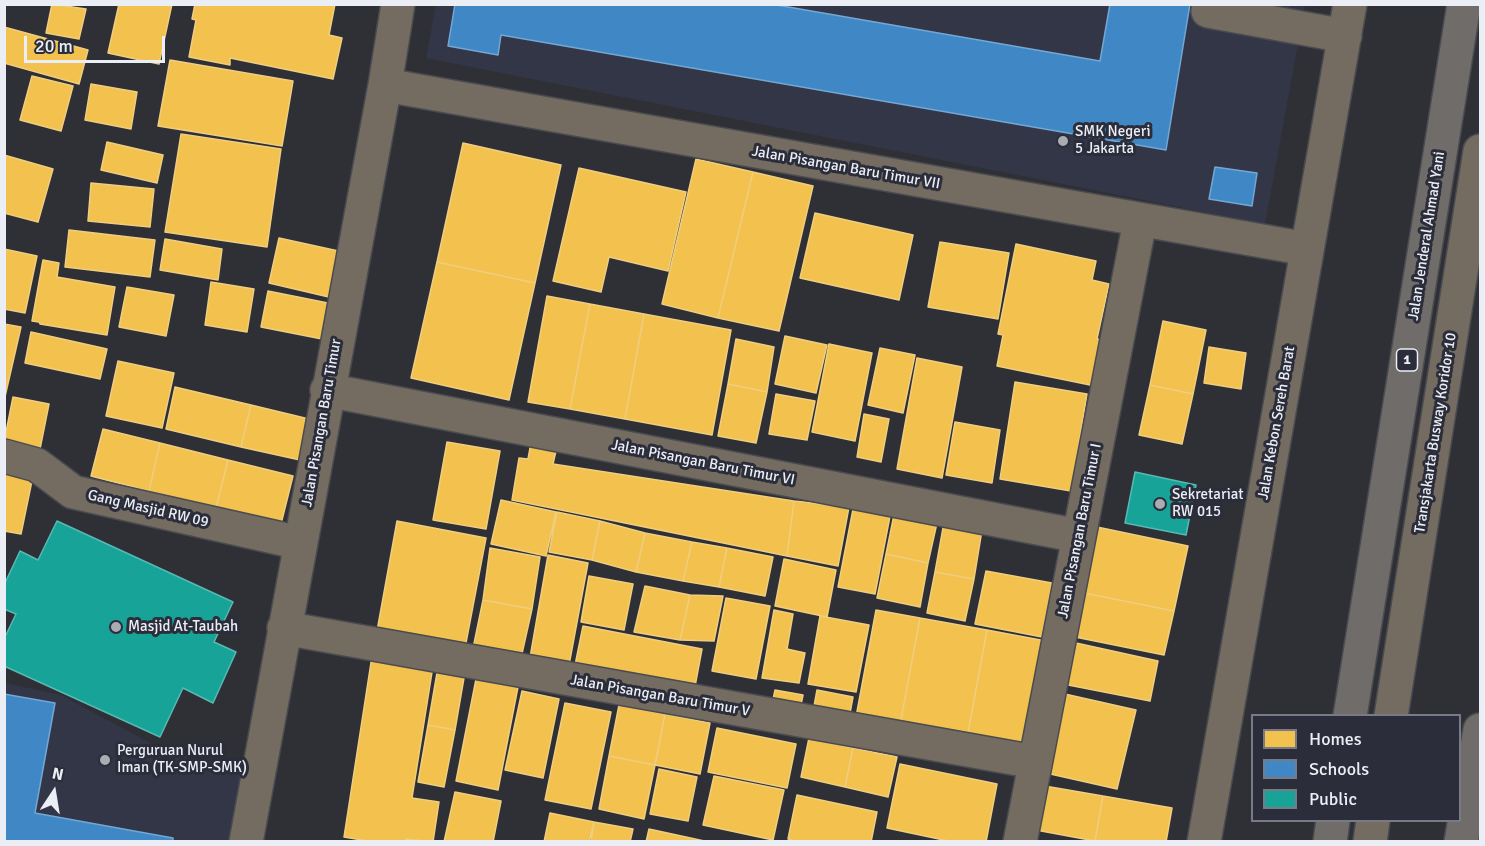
<!DOCTYPE html>
<style>
body{margin:0}
#map{position:relative;width:1485px;height:846px;overflow:hidden;background:#2e3036;font-family:Signika,sans-serif}
canvas{display:block}
.frame{position:absolute;inset:0;border:6px solid #eceef6;pointer-events:none}
.legend{position:absolute;left:1251px;top:714px;width:210px;height:108px;box-sizing:border-box;background:#2b2e3a;border:2px solid #787b85;margin:0;padding:8px 10px;list-style:none;font-size:18px;color:#eceef6}
.legend li{display:flex;align-items:center;gap:12px;height:30px}
.legend b{width:30px;border:2px solid #787b85}
.north{position:absolute;left:24px;top:762px;width:60px;height:60px;-webkit-text-stroke:4px #2b2e3a;paint-order:stroke;rotate:12deg;font-size:16px;font-weight:700;line-height:24px;text-align:center;color:#eceef6}
.north::after{content:'';display:block;margin:auto;width:21px;height:27px;background:#eceef6;clip-path:polygon(50% 0,100% 100%,50% 72%,0 100%)}
.scale{position:absolute;left:24px;top:36px;width:141px;height:27px;box-sizing:border-box;border:3px solid #eceef6;border-top:0;padding-left:8px;font-size:18px;line-height:21px;white-space:nowrap;color:#eceef6;-webkit-text-stroke:4px #2b2e3a;paint-order:stroke}
</style>
<div id="map">
<canvas width="1485" height="846"></canvas>
<div class="frame"></div>
<ul class="legend">
<li><b style="height:16px;background:#f2c14e"></b>Homes</li>
<li><b style="height:16px;background:#3f88c5"></b>Schools</li>
<li><b style="height:16px;background:#17a398"></b>Public</li>
</ul>
<div class="north">N</div>
<div class="scale">20 m</div>
</div>
<script>
const ctx = document.querySelector('canvas').getContext('2d');
ctx.lineJoin = 'round';
function fill(path, color) { ctx.fillStyle = color; ctx.fill(path, 'evenodd'); }
const toPath = rows => new Path2D(rows.map(r => 'M' + r).join(''));
function strokePath(path, color, width, dash) { ctx.strokeStyle = color; ctx.lineWidth = width; ctx.lineCap = dash ? 'butt' : 'round'; ctx.setLineDash(dash || []); ctx.stroke(path); }
function write(font, color, halo, rows, align = 'center') {
  ctx.font = font + ' Signika,sans-serif'; ctx.lineWidth = 6; ctx.setLineDash([]); ctx.textBaseline = 'middle'; ctx.strokeStyle = halo; ctx.fillStyle = color; for (const [text, x, y, turn = 0] of rows) {
    ctx.save(); ctx.translate(x, y); ctx.rotate((+turn || 0) * Math.PI / 180); ctx.textAlign = isNaN(turn) ? turn : align; if (halo) ctx.strokeText(text, 0, 0); ctx.fillText(text, 0, 0); ctx.restore();
  }
}
fill(toPath([
 [436,5,1305,5,1265,224,426,58],
 [5,683,61,695,165,751,246,770,234,841,5,842]
]), '#333647');
const homes = toPath([
 [52,4,86,9,79,39,46,33,52,4],
 [119,4,172,4,159,64,108,53,119,4],
 [195,4,335,4,329,35,342,38,333,79,230,58,230,65,189,57,196,20,192,19,195,4],
 [4,27,88,50,79,84,4,63,4,27],
 [170,60,293,81,282,146,158,126,170,60],
 [32,76,73,86,61,131,20,120,32,76],
 [91,84,137,92,131,129,85,120,91,84],
 [181,134,281,149,267,247,165,232,181,134],
 [107,142,163,155,157,183,101,170,107,142],
 [463,143,561,165,535,283,437,262,463,143],
 [4,155,53,169,38,222,4,213,4,155],
 [696,159,753,172,718,318,662,304,696,159],
 [579,168,686,192,668,271,609,257,601,292,553,281,579,168],
 [753,172,813,186,779,331,718,318,753,172],
 [91,183,154,189,150,227,88,221,91,183],
 [815,213,913,235,899,300,800,278,815,213],
 [69,230,155,240,150,277,65,267,69,230],
 [279,238,343,252,333,298,269,283,279,238],
 [165,239,222,249,218,280,160,270,165,239],
 [940,242,1009,253,998,319,928,307,940,242],
 [1016,244,1096,261,1092,280,1109,284,1097,339,1104,340,1095,386,997,366,1003,335,998,334,1016,244],
 [4,249,37,256,25,313,4,309,4,249],
 [43,260,59,263,57,277,115,287,107,335,40,324,39,322,32,321,43,260],
 [437,262,535,283,509,400,411,378,437,262],
 [211,282,254,289,247,332,205,325,211,282],
 [127,287,174,295,166,336,119,327,127,287],
 [268,291,328,303,322,339,261,327,268,291],
 [547,296,590,304,570,409,528,402,547,296],
 [590,304,644,314,625,419,570,409,590,304],
 [644,314,731,330,712,435,625,419,644,314],
 [1163,321,1206,330,1193,394,1150,385,1163,321],
 [4,324,21,327,4,401,4,324],
 [31,332,107,349,100,379,25,363,31,332],
 [785,336,827,345,816,393,775,384,785,336],
 [736,339,774,347,767,392,728,384,736,339],
 [829,344,872,353,855,441,812,432,829,344],
 [1209,347,1246,353,1241,389,1204,383,1209,347],
 [880,348,915,355,903,413,868,405,880,348],
 [917,358,962,367,942,478,897,469,917,358],
 [118,361,174,373,162,428,106,416,118,361],
 [1015,382,1087,394,1071,491,1000,479,1015,382],
 [728,384,767,392,756,443,718,436,728,384],
 [1150,385,1193,394,1182,444,1139,435,1150,385],
 [175,387,251,405,241,447,166,429,175,387],
 [776,394,815,401,807,440,769,434,776,394],
 [13,397,49,404,38,459,4,442,13,397],
 [251,405,309,419,300,460,241,447,251,405],
 [864,414,889,419,881,462,857,457,864,414],
 [955,422,1000,430,992,483,946,475,955,422],
 [103,429,160,443,149,491,91,476,103,429],
 [532,437,558,442,553,464,794,501,787,556,512,500,519,458,528,459,532,437],
 [447,442,500,451,486,529,433,520,447,442],
 [160,443,228,460,216,508,149,491,160,443],
 [228,460,293,476,281,524,216,508,228,460],
 [8,466,34,471,21,534,4,531,4,481,8,466],
 [501,500,556,512,546,556,491,544,501,500],
 [794,501,849,507,838,566,787,556,794,501],
 [854,504,891,511,875,594,838,587,854,504],
 [896,505,939,514,928,563,886,554,896,505],
 [557,512,600,521,592,560,549,552,557,512],
 [945,517,983,524,974,579,935,572,945,517],
 [397,521,486,538,465,648,377,631,397,521],
 [600,521,645,533,636,572,592,560,600,521],
 [1097,527,1188,546,1174,611,1084,593,1097,527],
 [645,533,692,542,683,581,636,572,645,533],
 [692,542,727,548,719,587,683,581,692,542],
 [490,548,540,557,532,609,483,600,490,548],
 [727,548,773,557,765,596,719,587,727,548],
 [886,554,928,563,920,607,877,598,886,554],
 [548,555,588,563,567,676,528,669,548,555],
 [784,559,836,570,827,617,775,606,784,559],
 [986,571,1052,583,1042,637,975,624,986,571],
 [935,572,974,579,965,621,927,613,935,572],
 [589,576,633,584,624,630,581,622,589,576],
 [645,586,690,595,680,640,634,632,645,586],
 [1084,593,1174,611,1164,655,1075,637,1084,593],
 [690,595,723,596,714,641,680,640,690,595],
 [726,598,770,606,756,679,712,671,726,598],
 [483,600,532,609,519,667,471,658,483,600],
 [774,610,793,614,787,649,805,653,799,683,762,678,774,610],
 [876,610,920,618,900,725,856,717,876,610],
 [820,616,869,625,856,692,808,684,820,616],
 [920,618,987,630,967,738,900,725,920,618],
 [583,626,702,649,693,697,573,675,583,626],
 [987,630,1046,641,1026,748,967,738,987,630],
 [1067,641,1158,661,1150,701,1058,683,1067,641],
 [372,656,433,666,412,798,439,802,433,842,406,839,406,842,374,842,344,837,372,656],
 [438,667,465,672,455,730,428,725,438,667],
 [476,679,518,687,498,790,456,781,476,679],
 [775,690,803,695,799,715,771,709,775,690],
 [817,690,853,697,848,724,812,717,817,690],
 [522,691,559,699,543,778,505,770,522,691],
 [1056,692,1136,710,1117,789,1037,771,1056,692],
 [565,703,611,712,591,809,545,800,565,703],
 [619,705,665,714,655,765,609,756,619,705],
 [665,714,710,723,700,774,655,765,665,714],
 [428,725,455,730,444,787,418,782,428,725],
 [717,728,796,744,787,788,708,772,717,728],
 [809,738,853,748,845,787,801,777,809,738],
 [853,748,897,757,888,797,845,787,853,748],
 [609,756,655,765,644,819,599,809,609,756],
 [900,764,997,784,986,842,953,842,887,828,900,764],
 [659,769,697,777,688,821,650,814,659,769],
 [714,776,784,790,773,840,703,825,714,776],
 [1033,784,1103,796,1095,841,1025,828,1033,784],
 [455,792,501,801,493,842,444,842,455,792],
 [797,795,877,812,871,842,799,842,788,839,797,795],
 [1103,796,1172,808,1166,842,1095,841,1103,796],
 [550,813,594,822,589,842,544,842,550,813],
 [594,822,633,829,630,842,591,842,594,822],
 [649,829,709,842,646,842,649,829]
]);
fill(homes, '#f2c14e');
strokePath(homes, '#f0ce80', 1.5);
const schools = toPath([
 [455,4,771,4,1100,61,1110,4,1190,4,1166,150,501,35,498,55,448,46,455,4],
 [1215,167,1257,173,1252,206,1209,199,1215,167],
 [4,694,55,703,35,813,173,838,173,842,4,842,4,694]
]);
fill(schools, '#3f88c5');
strokePath(schools, '#73a7d4', 1.5);
const public = toPath([
 [1135,472,1196,485,1186,535,1125,523,1135,472],
 [57,521,233,602,214,642,236,652,213,703,183,688,160,737,4,666,4,639,16,614,4,609,4,585,20,551,38,560,57,521]
]);
fill(public, '#17a398');
strokePath(public, '#57bab4', 1.5);
const minor = toPath([
 [1208,11,1345,36],
 [385,85,1307,249],
 [327,390,1079,536],
 [4,456,37,465,73,492,300,543],
 [284,628,1035,762],
 [1391,716,1480,151],
 [246,842,385,85,398,4],
 [1020,842,1140,221],
 [1204,842,1350,4],
 [1370,842,1373,820]
]);
const highway = toPath([
 [1350,716,1464,4],
 [1330,842,1333,820],
 [1461,842,1480,730]
]);
strokePath(minor, '#494b50', 36);
strokePath(highway, '#494b50', 36);
strokePath(minor, '#746c61', 33);
strokePath(highway, '#706c6a', 33);
for (const [x, y, r, color] of [
 [1063,141,6,"#aaacb3"],
 [1160,504,6,"#aaacb3"],
 [116,627,6,"#aaacb3"],
 [105,760,6,"#aaacb3"]
]) { const dot = new Path2D(); dot.arc(x, y, r, 0, 2 * Math.PI); ctx.fillStyle = color; ctx.fill(dot); strokePath(dot, '#2b2e3a', 2); }
for (const [x, y, w] of [
 [1407,360,21]
]) { const box = new Path2D(); box.roundRect(x - w / 2, y - 11, w, 22, 4.5); ctx.fillStyle = '#2b2e3a'; ctx.fill(box); strokePath(box, '#eceef6', 1.5); }
write('bold 14px', '#eceef6', null, [
 ["1",1407,360]
]);
write('15px', '#eceef6', '#2b2e3a', [
 ["SMK Negeri",1075,132],
 ["5 Jakarta",1075,149],
 ["Sekretariat",1172,495],
 ["RW 015",1172,512],
 ["Masjid At-Taubah",128,627],
 ["Perguruan Nurul",117,751],
 ["Iman (TK-SMP-SMK)",117,768]
], 'left');
write('15px', '#eceef6', '#2b2e3a', [
 ["Jalan Pisangan Baru Timur VII",846,168,10],
 ["Jalan Jenderal Ahmad Yani",1427,236,-81],
 ["Jalan Pisangan Baru Timur",322,423,-80],
 ["Jalan Kebon Sereh Barat",1277,423,-80],
 ["Transjakarta Busway Koridor 10",1436,433,-81],
 ["Jalan Pisangan Baru Timur VI",703,463,11],
 ["Gang Masjid RW 09",148,509,13],
 ["Jalan Pisangan Baru Timur I",1080,531,-79],
 ["Jalan Pisangan Baru Timur V",660,696,10]
]);
</script>
